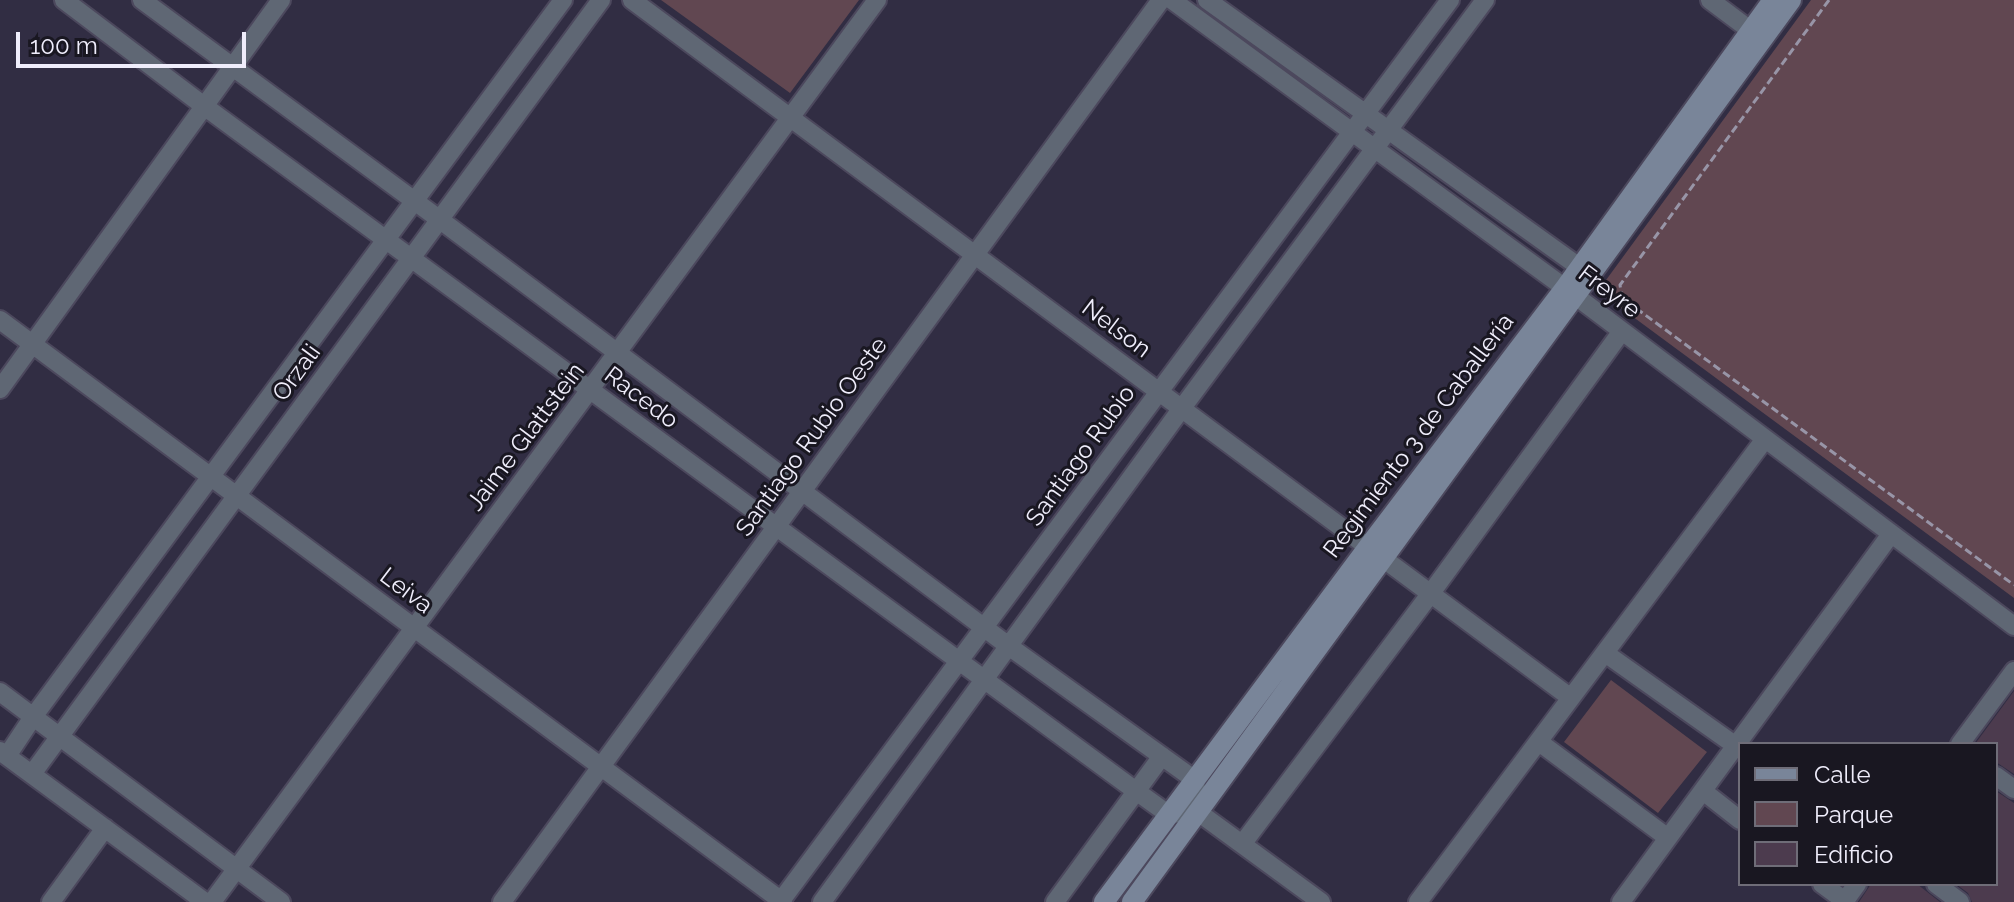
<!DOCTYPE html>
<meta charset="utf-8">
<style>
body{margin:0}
#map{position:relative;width:2014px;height:902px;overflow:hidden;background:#312d43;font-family:Raleway,sans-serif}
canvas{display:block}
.legend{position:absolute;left:1738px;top:742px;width:260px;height:144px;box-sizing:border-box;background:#191721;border:2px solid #6f6d78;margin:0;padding:10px 14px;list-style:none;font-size:24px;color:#efedfb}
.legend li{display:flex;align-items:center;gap:16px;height:40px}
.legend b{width:40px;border:2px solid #6f6d78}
.scale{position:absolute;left:16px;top:32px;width:230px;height:36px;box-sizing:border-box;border:4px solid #efedfb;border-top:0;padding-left:10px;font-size:24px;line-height:28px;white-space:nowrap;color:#efedfb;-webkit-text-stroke:6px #191721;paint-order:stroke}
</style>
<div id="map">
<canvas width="2014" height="902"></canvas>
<ul class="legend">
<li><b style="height:10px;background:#798599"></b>Calle</li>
<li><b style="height:22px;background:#614751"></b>Parque</li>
<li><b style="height:22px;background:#4c3b4e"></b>Edificio</li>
</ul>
<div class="scale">100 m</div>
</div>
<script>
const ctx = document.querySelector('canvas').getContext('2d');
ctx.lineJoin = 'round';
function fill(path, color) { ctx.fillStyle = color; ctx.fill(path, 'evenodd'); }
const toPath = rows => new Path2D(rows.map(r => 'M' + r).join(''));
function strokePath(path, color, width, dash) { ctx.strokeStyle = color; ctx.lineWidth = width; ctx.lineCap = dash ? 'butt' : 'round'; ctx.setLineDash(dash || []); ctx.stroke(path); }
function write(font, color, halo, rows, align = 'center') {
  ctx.font = font + ' Raleway,sans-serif'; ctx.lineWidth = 6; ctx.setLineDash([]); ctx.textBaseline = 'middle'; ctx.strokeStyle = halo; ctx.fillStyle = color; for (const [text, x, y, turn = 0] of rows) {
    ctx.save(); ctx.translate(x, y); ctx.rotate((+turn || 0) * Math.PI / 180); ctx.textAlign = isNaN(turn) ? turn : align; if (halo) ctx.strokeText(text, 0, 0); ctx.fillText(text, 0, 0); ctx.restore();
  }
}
fill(toPath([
 [661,0,859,0,790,93],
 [1811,0,2014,0,2014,598,1598,291],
 [1611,680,1707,752,1658,813,1564,742]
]), '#614751');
fill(toPath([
 [2014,691,2014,774,1996,762,1996,744,1975,744],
 [1996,791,2014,803,2014,902,1972,902,1968,893,1956,884,1996,884],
 [1871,884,1917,884,1940,902,1859,902]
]), '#4c3b4e');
const street = toPath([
 [64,0,204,106,1136,791,1168,814,1198,812,1321,902],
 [142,0,439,219,1010,647,1195,780,1198,812],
 [632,0,1571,698],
 [1172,0,1565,288,2014,626],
 [1207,0,1589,274],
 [1710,0,1762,39],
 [0,320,783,902],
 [0,389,281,0],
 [1605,653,1736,746],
 [0,692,281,902],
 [1539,742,1668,838],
 [1960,744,2014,671],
 [0,751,205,902],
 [7,756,33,717,563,0],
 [32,774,601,0],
 [1996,776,2014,789],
 [1703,791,1740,820],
 [1243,843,1431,593,1622,331],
 [1822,884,1845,901],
 [1936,884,1960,902],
 [51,902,105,828],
 [212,902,877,0],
 [502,902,1161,0],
 [780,902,1450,0],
 [822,902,1182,408,1485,0],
 [1055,902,1162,756],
 [1418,902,1765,439],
 [1621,902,1891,534],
 [1844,902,1857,884]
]);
const secondary = toPath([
 [1104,902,1369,546,1565,288,1773,0],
 [1132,902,1791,0]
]);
strokePath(street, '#4c485d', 22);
strokePath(secondary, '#4c485d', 24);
strokePath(toPath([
 [1829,0,1620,285,1622,298,2014,585]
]), '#9895a7', 3, [8, 4]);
strokePath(street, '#5f6774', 18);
strokePath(secondary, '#798599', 20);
write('24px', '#efedfb', '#191721', [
 ["Freyre",1609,292,37],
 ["Nelson",1116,329,37],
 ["Orzali",297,373,-54],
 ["Racedo",641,398,37],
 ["Regimiento 3 de Caballería",1419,436,-53],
 ["Jaime Glattstein",526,437,-53],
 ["Santiago Rubio Oeste",812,437,-54],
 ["Santiago Rubio",1081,456,-54],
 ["Leiva",406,591,37]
]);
</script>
